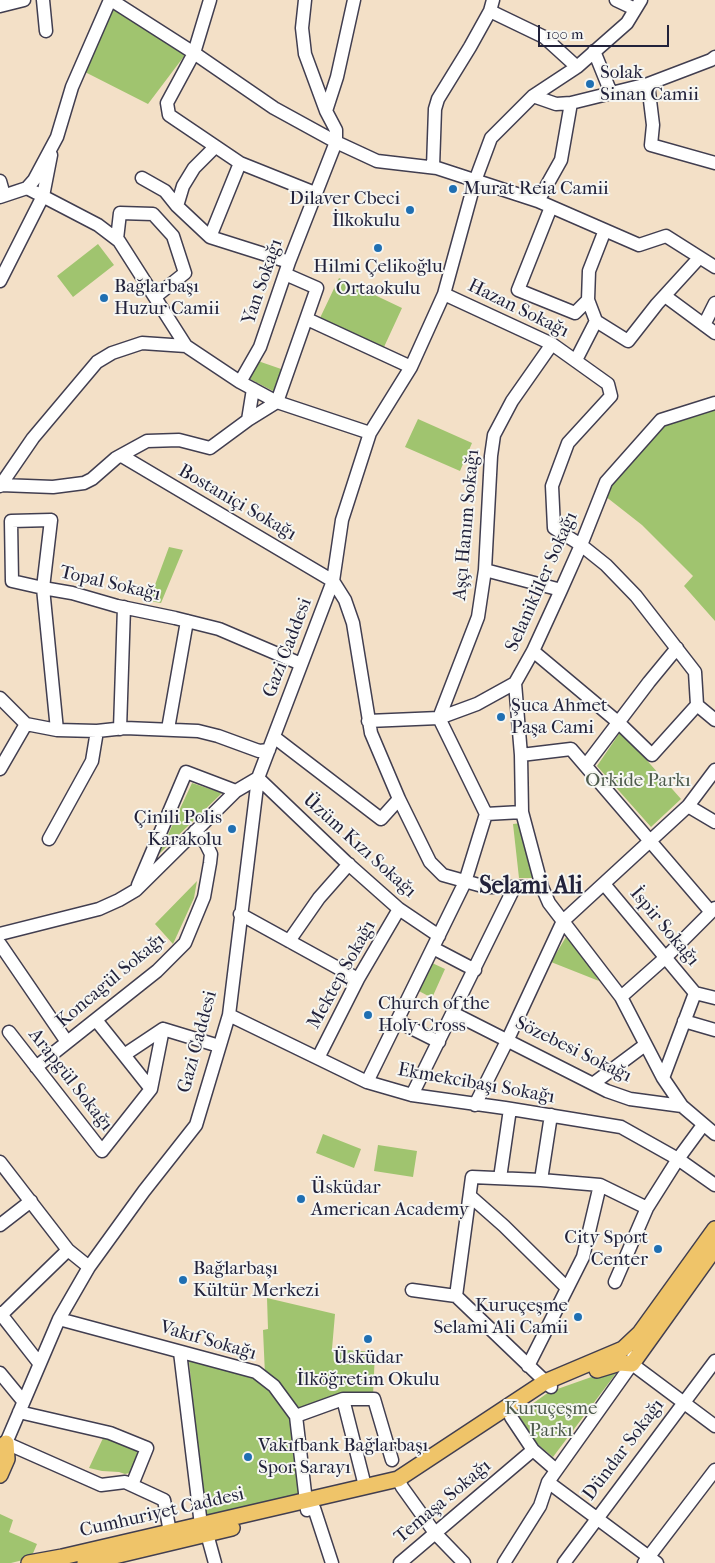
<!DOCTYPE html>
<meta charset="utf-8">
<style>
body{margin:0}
#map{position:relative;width:715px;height:1563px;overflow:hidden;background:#f3e0c7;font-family:"IM FELL French Canon",serif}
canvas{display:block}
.scale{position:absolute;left:538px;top:25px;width:131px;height:22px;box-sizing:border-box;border:2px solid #22223b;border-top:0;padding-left:6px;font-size:15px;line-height:18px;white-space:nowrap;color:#22223b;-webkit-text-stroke:4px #f6f6f2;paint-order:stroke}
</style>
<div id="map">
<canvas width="715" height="1563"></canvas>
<div class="scale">100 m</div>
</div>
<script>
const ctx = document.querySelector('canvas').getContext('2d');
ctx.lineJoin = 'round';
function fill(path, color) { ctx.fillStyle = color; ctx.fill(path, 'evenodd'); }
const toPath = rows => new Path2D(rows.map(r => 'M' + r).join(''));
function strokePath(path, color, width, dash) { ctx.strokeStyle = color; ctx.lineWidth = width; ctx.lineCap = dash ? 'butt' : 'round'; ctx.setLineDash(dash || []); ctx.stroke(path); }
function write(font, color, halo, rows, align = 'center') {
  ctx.font = font + ' "IM FELL French Canon",serif'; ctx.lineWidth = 4; ctx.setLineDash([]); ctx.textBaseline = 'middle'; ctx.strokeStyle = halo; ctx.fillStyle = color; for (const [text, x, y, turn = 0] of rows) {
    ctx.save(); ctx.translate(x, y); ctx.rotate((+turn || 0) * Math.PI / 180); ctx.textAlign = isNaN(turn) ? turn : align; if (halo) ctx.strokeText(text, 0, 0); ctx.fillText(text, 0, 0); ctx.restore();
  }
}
fill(toPath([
 [115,6,185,55,148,104,83,71],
 [98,244,114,265,73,297,57,276],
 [339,278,402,308,384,347,320,318],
 [258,361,284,370,277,389,273,391,250,379],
 [715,406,715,621,684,586,693,576,642,525,605,496,610,485,662,423],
 [418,419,472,443,460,471,405,447],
 [169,547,183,550,161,603,149,601],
 [621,731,681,799,651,827,597,766],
 [192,783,222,793,159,854],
 [522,823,537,878,519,878,513,824],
 [197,881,194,898,173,944,155,924],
 [566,937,576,947,599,981,551,962],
 [430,962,445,969,432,998,417,990],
 [323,1134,361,1149,354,1168,316,1153],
 [378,1145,417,1151,413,1177,374,1171],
 [267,1298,335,1314,332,1349,375,1352,373,1396,297,1414,265,1375,263,1330,268,1329],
 [189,1361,254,1376,272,1389,291,1416,302,1498,205,1520],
 [614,1369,617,1372,553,1457,535,1442,518,1414,549,1392],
 [104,1436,138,1451,140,1455,133,1472,125,1474,119,1472,102,1471,89,1468],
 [0,1514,13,1520,9,1532,37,1544,31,1558,11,1563,0,1563]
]), '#a0c46f');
const minor = toPath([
 [43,0,46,31],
 [111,0,194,53,274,108,336,142,377,161,437,168,538,201,639,245,666,236,715,267],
 [210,0,194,53,167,103,169,115,240,163,210,237],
 [616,0,635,9],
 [0,6,24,0],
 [490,11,544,37,577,67],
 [594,51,611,93],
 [648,84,653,125,651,145,715,163],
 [533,96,556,104,571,103,648,84,711,60,715,57],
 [326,111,337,77,354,0],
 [240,163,315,193],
 [433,167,435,109,438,99,470,47,490,11,493,0],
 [142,178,165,191,177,206,210,237,289,262],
 [0,181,4,195],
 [27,188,98,225,119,241,186,346,240,382,277,402,370,433],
 [0,197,27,188,34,180,57,137,72,87,110,0],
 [538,201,561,160,571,103],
 [177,206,183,186,194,168,215,147],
 [551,207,518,290,575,313,588,300],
 [605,230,589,271,588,300,596,321,628,341,657,304,699,258],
 [117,239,120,213,153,214,173,236,185,273,155,297],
 [0,281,43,196,51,155],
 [444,294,552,344,608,384,611,396,568,443,552,486,554,528,581,545,606,565,636,596,695,672,697,705,715,720],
 [665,296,715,333],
 [307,319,411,367],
 [704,325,715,303],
 [576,360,596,321],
 [240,382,260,347,289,262,336,142,336,130,326,111,305,54,302,28,305,0],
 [248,420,253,389],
 [122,456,333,581,345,600,353,623,371,733,399,799,430,862,443,875,486,887,542,887],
 [1,485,53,487,84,483,92,479,116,458,147,441,179,440,210,448,248,420,277,402,317,288,285,274],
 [0,486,33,438,97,362,112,353,142,343,186,346],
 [485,570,561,590],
 [533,651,619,723,652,755,697,705],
 [515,683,521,755,522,812,542,887,549,903,621,997,663,1078,682,1106,715,1134],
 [0,698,26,724,57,730,97,731,125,728,198,731,218,736,259,751,269,750],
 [368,721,439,718,477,704,515,683,533,651,561,590,581,545,606,482,661,420,715,403],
 [120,729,124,607],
 [168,729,187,621],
 [57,730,43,588,51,520,11,521,12,581,43,588,72,593,117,606,175,618,219,629,301,664],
 [274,737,381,819,399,799],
 [521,755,571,749,711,912],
 [586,765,649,682,677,648],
 [0,769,26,724],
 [258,778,346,862,399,909,439,936],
 [688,806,715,822],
 [522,812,486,814,439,718,478,617,485,570,491,456,494,435,512,401,552,344],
 [49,839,92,761,97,731],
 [604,884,695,993,663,1078],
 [138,885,186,772,236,791],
 [240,914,358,979],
 [0,934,99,909,119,900,136,890,236,791,258,778],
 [289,941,319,898,349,864],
 [0,944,67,1042],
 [433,948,475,970],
 [695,993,715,998],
 [621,997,665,958,715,908],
 [453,1013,607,1091,630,1099,682,1106],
 [229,1015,367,1082,412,1095,505,1108,621,1127,678,1159,715,1185],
 [96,1020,124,1055,163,1029,219,1046],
 [397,1021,439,1042],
 [684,1021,715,1030],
 [9,1032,102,1151,151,1089,163,1029],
 [124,1055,151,1089],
 [318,1058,358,979,399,909],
 [36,1067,157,971,185,943,204,897,210,863,211,854,206,844,195,831],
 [367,1082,465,882,486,814],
 [594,1083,645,1045],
 [412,1095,514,888],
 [475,1105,508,1039,563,921,688,806,715,770],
 [0,1162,68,1250,89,1267],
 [500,1178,510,1109],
 [541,1180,551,1115],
 [470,1196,504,1226,567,1288],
 [0,1225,31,1201],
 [615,1282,647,1208,678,1159,703,1125],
 [412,1290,456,1296],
 [0,1313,39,1363],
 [0,1316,68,1250],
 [59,1319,256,1372,274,1386,296,1416,307,1510],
 [180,1352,201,1525],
 [632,1364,715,1426],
 [528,1366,583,1257,600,1185],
 [0,1373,23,1401],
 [551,1387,456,1296,472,1177,541,1180,600,1185,647,1208],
 [343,1399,365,1486],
 [19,1412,110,1433,147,1448,132,1485],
 [296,1416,343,1399,374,1399,392,1460],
 [511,1417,533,1450,556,1470],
 [398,1479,402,1487,435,1533,464,1563],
 [548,1482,657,1563],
 [314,1508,332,1563],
 [170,1532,164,1500,125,1482,101,1485,6,1443,59,1319,89,1267,144,1191,196,1125,229,1015,258,778,333,581,342,520,370,433,411,367,444,294,475,181,491,138,533,96,577,67,627,23,641,0],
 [207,1534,215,1563],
 [400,1563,533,1450],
 [504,1563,540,1506,548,1482,632,1364,633,1357],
 [564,1563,715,1361],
 [644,1563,715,1470]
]);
const major = toPath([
 [597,1370,620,1363,632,1364,715,1248],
 [0,1475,7,1459,6,1443],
 [29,1563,62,1557,398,1479,545,1382,623,1349,640,1333,715,1229],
 [85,1563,232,1528]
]);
strokePath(minor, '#413e50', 15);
strokePath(major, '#413e50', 18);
strokePath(minor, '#fff', 12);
strokePath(major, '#efc469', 15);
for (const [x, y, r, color] of [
 [590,84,5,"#1f6fb2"],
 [453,189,5,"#1f6fb2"],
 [410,210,5,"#1f6fb2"],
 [378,248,5,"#1f6fb2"],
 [104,298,5,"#1f6fb2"],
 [501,717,5,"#1f6fb2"],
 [232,829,5,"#1f6fb2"],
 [368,1015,5,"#1f6fb2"],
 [301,1199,5,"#1f6fb2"],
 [658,1249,5,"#1f6fb2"],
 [183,1280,5,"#1f6fb2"],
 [578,1317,5,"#1f6fb2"],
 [368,1339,5,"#1f6fb2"],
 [248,1457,5,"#1f6fb2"]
]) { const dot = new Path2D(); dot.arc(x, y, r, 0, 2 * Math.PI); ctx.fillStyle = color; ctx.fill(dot); strokePath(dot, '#f6f6f2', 2); }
write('19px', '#22223b', '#f6f6f2', [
 ["Solak",600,73],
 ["Sinan Camii",600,95],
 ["Murat Reia Camii",463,189],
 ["Dilaver Cbeci",400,199,"right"],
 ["İlkokulu",400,221,"right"],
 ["Hilmi Çelikoğlu",378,267,"center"],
 ["Ortaokulu",378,289,"center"],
 ["Bağlarbaşı",114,287],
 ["Huzur Camii",114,309],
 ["Şuca Ahmet",511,706],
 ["Paşa Cami",511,728],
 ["Çinili Polis",222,818,"right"],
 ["Karakolu",222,840,"right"],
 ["Church of the",378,1004],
 ["Holy Cross",378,1026],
 ["Üsküdar",311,1188],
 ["American Academy",311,1210],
 ["City Sport",648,1238,"right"],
 ["Center",648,1260,"right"],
 ["Bağlarbaşı",193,1269],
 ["Kültür Merkezi",193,1291],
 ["Kuruçeşme",568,1306,"right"],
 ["Selami Ali Camii",568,1328,"right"],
 ["Üsküdar",368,1358,"center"],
 ["İlköğretim Okulu",368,1380,"center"],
 ["Vakıfbank Bağlarbaşı",258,1446],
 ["Spor Sarayı",258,1468]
], 'left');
write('19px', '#22223b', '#f6f6f2', [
 ["Yan Sokağı",263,282,-71],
 ["Hazan Sokağı",518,309,26],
 ["Bostaniçi Sokağı",237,503,30],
 ["Aşçı Hanım Sokağı",467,525,-85],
 ["Selanikliler Sokağı",542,582,-66],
 ["Topal Sokağı",110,584,13],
 ["Gazi Caddesi",288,648,-69],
 ["Üzüm Kızı Sokağı",359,846,42],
 ["İspir Sokağı",664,927,50],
 ["Mektep Sokağı",342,975,-61],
 ["Koncagül Sokağı",111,981,-40],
 ["Gazi Caddesi",198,1042,-75],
 ["Sözebesi Sokağı",573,1050,26],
 ["Arapgül Sokağı",70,1080,52],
 ["Ekmekcibaşı Sokağı",476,1084,10],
 ["Vakıf Sokağı",208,1341,16],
 ["Dündar Sokağı",624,1450,-53],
 ["Temaşa Sokağı",443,1502,-40],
 ["Cumhuriyet Caddesi",162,1513,-13]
]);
write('19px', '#4e5b4d', '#f6f6f2', [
 ["Orkide Parkı",638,781],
 ["Kuruçeşme",551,1409],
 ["Parkı",551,1431]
]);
write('bold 24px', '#22223b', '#f6f6f2', [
 ["Selami Ali",531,887]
]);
</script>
